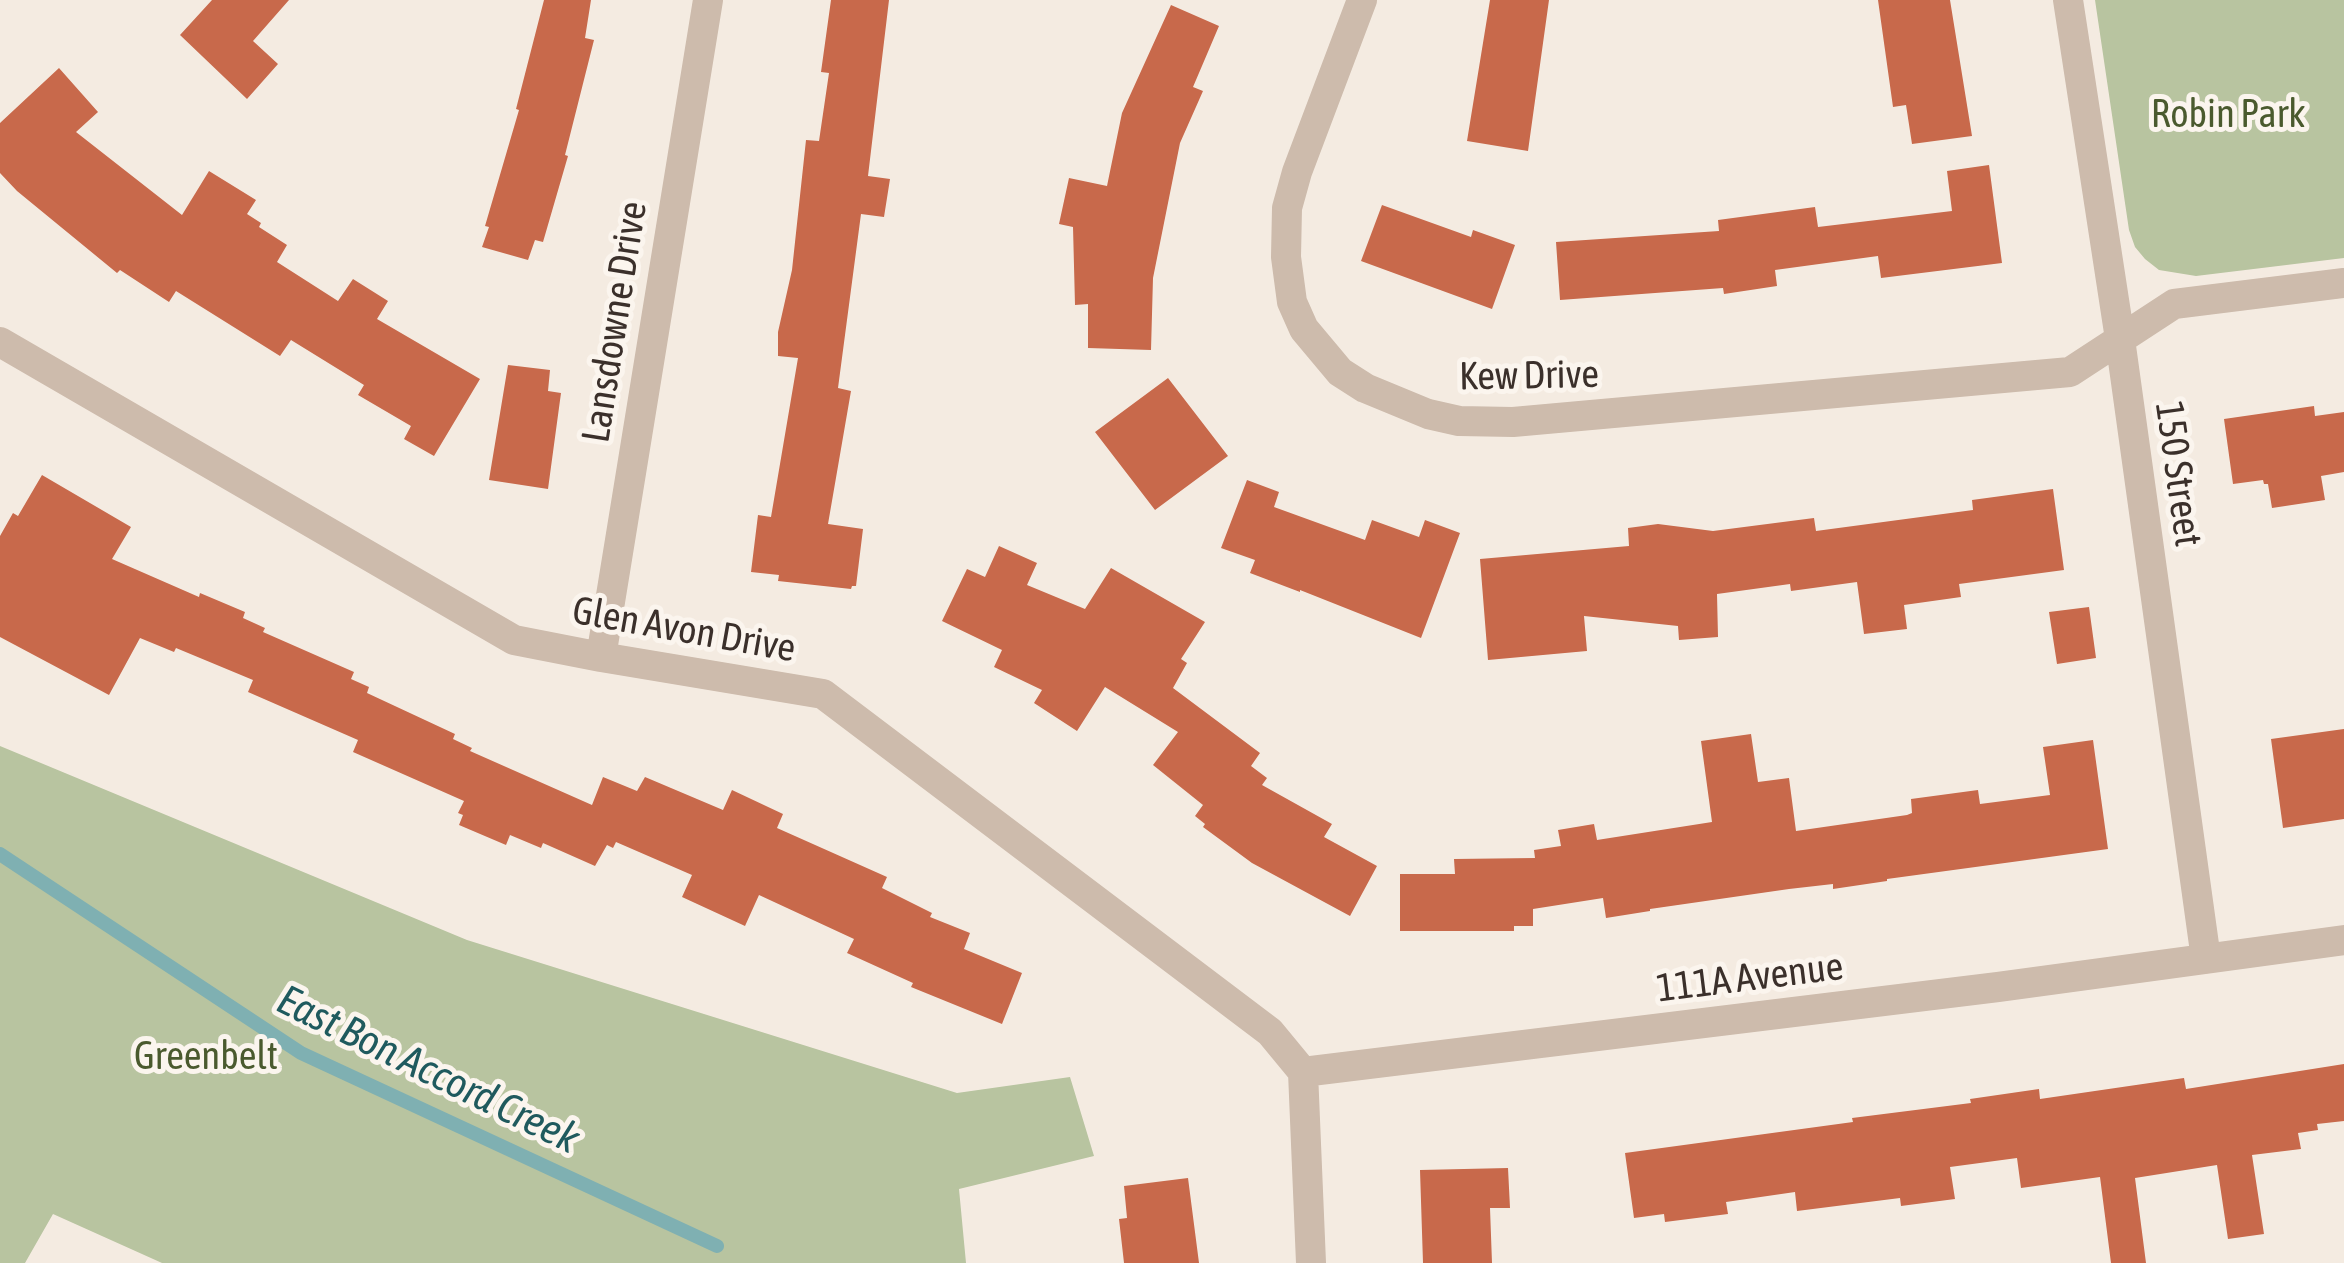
<!DOCTYPE html>
<style>
body{margin:0}
canvas{display:block;background:#f4ebe1}
</style>
<canvas width="2344" height="1263"></canvas>
<script>
const ctx = document.querySelector('canvas').getContext('2d');
ctx.lineJoin = 'round';
function fill(path, color) { ctx.fillStyle = color; ctx.fill(path, 'evenodd'); }
const toPath = rows => new Path2D(rows.map(r => 'M' + r).join(''));
function strokePath(path, color, width, dash) { ctx.strokeStyle = color; ctx.lineWidth = width; ctx.lineCap = dash ? 'butt' : 'round'; ctx.setLineDash(dash || []); ctx.stroke(path); }
function write(font, color, halo, rows, align = 'center') {
  ctx.font = font + ' "Asap Condensed",sans-serif'; ctx.lineWidth = 10; ctx.setLineDash([]); ctx.textBaseline = 'middle'; ctx.strokeStyle = halo; ctx.fillStyle = color; for (const [text, x, y, turn = 0] of rows) {
    ctx.save(); ctx.translate(x, y); ctx.rotate((+turn || 0) * Math.PI / 180); ctx.textAlign = isNaN(turn) ? turn : align; if (halo) ctx.strokeText(text, 0, 0); ctx.fillText(text, 0, 0); ctx.restore();
  }
}
fill(toPath([
 [2095,0,2344,0,2344,258,2196,276,2159,270,2145,259,2135,247,2129,230],
 [0,746,467,940,957,1093,1070,1077,1094,1156,959,1189,966,1263,162,1263,53,1214,25,1263,0,1263]
]), '#b8c4a0');
strokePath(toPath([
 [0,854,301,1053,717,1246]
]), '#7fb0b2', 14);
fill(toPath([
 [212,0,289,0,253,41,278,64,247,99,180,35],
 [544,0,591,0,585,38,594,40,565,155,568,156,543,242,535,240,528,260,482,247,489,227,485,226,519,110,516,109],
 [831,0,889,0,868,176,890,179,884,217,861,214,838,388,851,391,828,524,863,529,856,586,852,586,851,589,778,581,779,575,751,572,758,515,771,517,798,358,778,356,778,332,792,270,806,140,819,141,829,73,821,72],
 [1490,0,1549,0,1528,151,1467,141],
 [1878,0,1950,0,1972,136,1912,144,1906,105,1893,107],
 [1171,5,1219,26,1193,87,1203,91,1180,143,1153,278,1151,350,1088,348,1088,304,1075,305,1073,227,1059,224,1069,178,1107,186,1122,113],
 [59,68,98,112,76,132,182,215,209,171,256,200,247,214,261,223,259,227,287,245,277,262,338,301,353,279,388,301,377,319,480,379,434,456,404,439,411,426,358,395,364,385,291,340,280,356,176,291,169,302,120,270,117,273,17,191,0,173,0,123],
 [1989,165,2002,263,1881,278,1878,256,1775,270,1777,286,1724,294,1723,288,1560,300,1556,242,1719,231,1718,220,1815,207,1818,227,1952,211,1947,171],
 [1382,205,1471,237,1473,230,1515,245,1492,309,1361,261],
 [508,365,550,370,548,391,561,393,548,489,489,480],
 [1168,378,1228,456,1155,510,1095,432],
 [2314,406,2315,416,2344,412,2344,472,2321,476,2325,500,2272,508,2268,484,2264,484,2263,480,2233,484,2224,419],
 [42,475,131,527,112,559,199,597,200,593,245,612,243,618,265,628,263,632,354,672,351,679,369,687,367,693,455,734,453,739,472,748,470,751,592,805,603,777,637,791,645,777,723,810,732,790,783,814,777,828,887,877,882,888,932,913,930,917,970,933,964,949,1022,973,1002,1024,911,987,913,983,847,953,854,939,759,895,745,926,682,897,692,875,616,842,613,848,607,845,595,866,543,843,541,848,510,835,506,845,459,825,463,815,458,813,464,801,353,752,358,740,248,692,253,680,176,648,174,652,140,638,109,695,0,637,0,536,13,513,18,516],
 [1247,480,1279,492,1274,507,1365,540,1372,520,1419,537,1425,520,1460,533,1421,638,1300,590,1300,592,1250,573,1255,560,1221,548],
 [2053,489,2064,570,1959,584,1961,597,1904,605,1907,629,1864,634,1857,582,1791,591,1790,584,1717,594,1718,637,1679,640,1678,626,1584,616,1587,651,1488,660,1480,559,1629,546,1628,528,1658,524,1713,531,1814,518,1816,531,1973,510,1972,500],
 [999,546,1037,563,1027,585,1085,609,1111,568,1205,622,1181,659,1187,663,1173,688,1260,753,1251,766,1267,778,1262,785,1332,824,1324,837,1377,866,1350,916,1252,863,1203,827,1205,824,1195,816,1203,805,1153,765,1178,732,1105,687,1077,731,1034,703,1042,690,994,667,1002,650,942,621,967,569,985,577],
 [2089,607,2096,658,2057,664,2049,612],
 [2344,729,2344,819,2283,828,2271,739],
 [1751,734,1758,782,1789,778,1796,831,1907,815,1912,813,1911,799,1978,790,1980,804,2050,795,2043,747,2093,740,2108,849,1887,879,1887,881,1833,889,1833,884,1789,889,1650,909,1650,911,1606,918,1603,898,1533,909,1533,926,1514,926,1514,931,1400,931,1400,874,1455,874,1454,859,1535,858,1534,850,1561,846,1558,830,1594,824,1597,840,1712,822,1701,741],
 [2344,1064,2344,1121,2317,1124,2318,1130,2298,1133,2301,1149,2252,1155,2264,1234,2228,1239,2217,1165,2135,1178,2146,1263,2111,1263,2100,1177,2021,1188,2017,1158,1950,1167,1955,1199,1901,1206,1900,1198,1797,1211,1795,1192,1726,1202,1728,1214,1665,1222,1664,1214,1634,1218,1625,1153,1853,1122,1852,1118,1971,1103,1970,1099,2039,1089,2040,1099,2184,1078,2186,1089],
 [1508,1168,1510,1208,1490,1208,1492,1263,1423,1263,1420,1170],
 [1188,1178,1199,1263,1124,1263,1119,1219,1127,1218,1124,1186]
]), '#c8694b');
strokePath(toPath([
 [1362,0,1297,172,1287,208,1286,257,1292,302,1304,329,1340,372,1365,388,1428,414,1459,421,1513,422,2070,372,2174,304,2344,283],
 [2068,0,2120,339,2206,959],
 [0,342,514,640,601,657,823,694,1270,1032,1303,1072],
 [601,657,708,0],
 [1303,1072,1998,987,2344,940],
 [1303,1072,1311,1263]
]), '#cdbbac', 30);
write('39px', '#4a5a2e', '#fbf5ee', [
 ["Robin Park",2228,115],
 ["Greenbelt",206,1057]
]);
write('39px', '#3b302b', '#fbf5ee', [
 ["Lansdowne Drive",615,322,-81],
 ["Kew Drive",1529,376,-1],
 ["150 Street",2178,474,82],
 ["Glen Avon Drive",684,630,10],
 ["111A Avenue",1750,978,-7]
]);
write('italic 42px', '#1f5a5e', '#fbf5ee', [
 ["East Bon Accord Creek",428,1070,26]
]);
</script>
